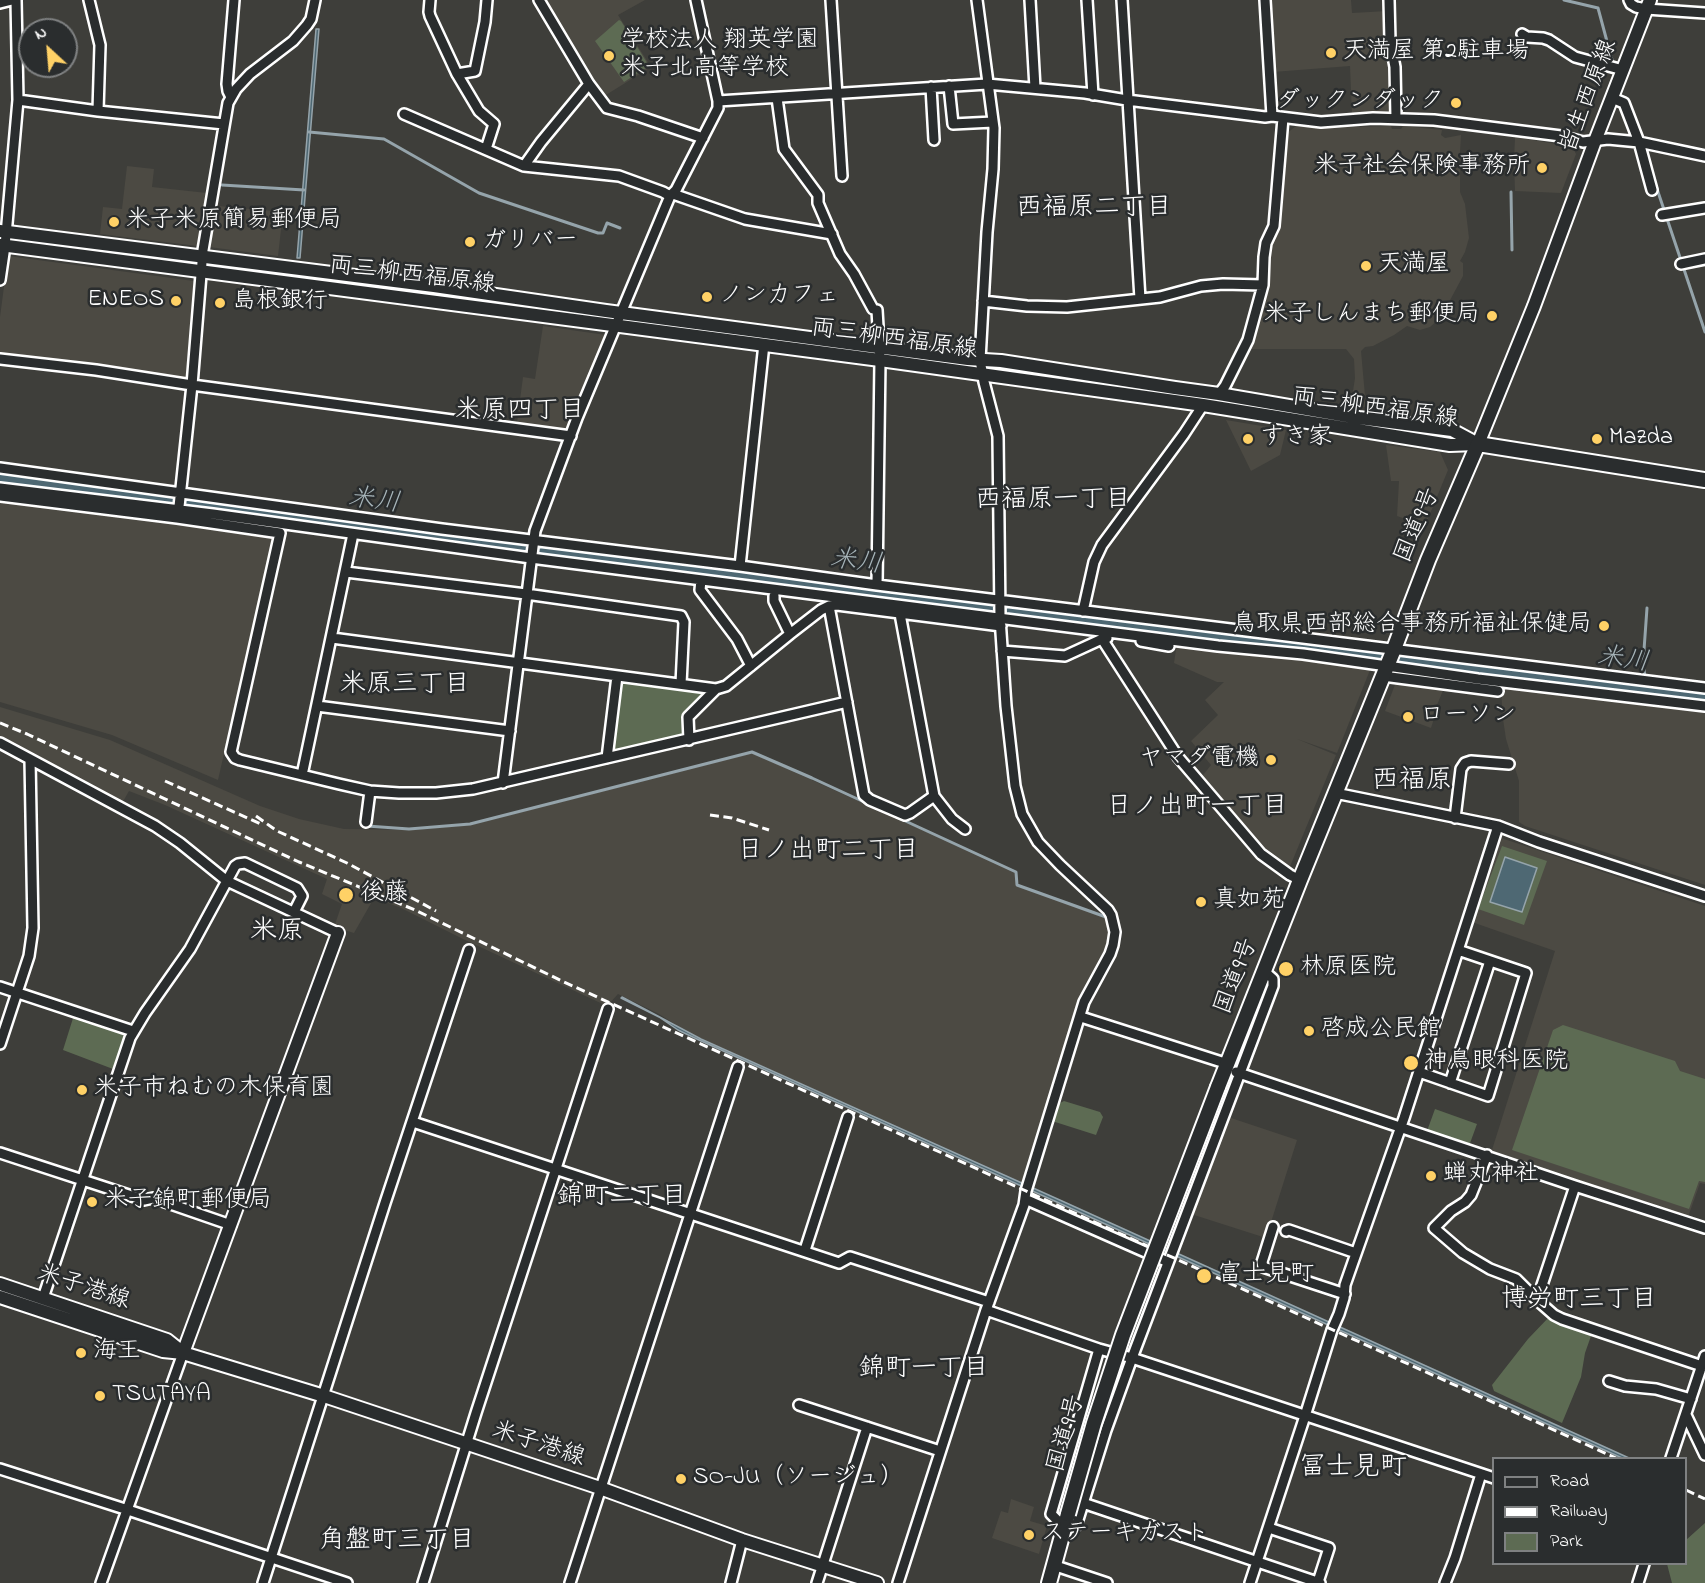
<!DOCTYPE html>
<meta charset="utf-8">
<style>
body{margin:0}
#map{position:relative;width:1705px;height:1583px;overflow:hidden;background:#3e3e3a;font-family:"Indie Flower",sans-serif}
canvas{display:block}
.legend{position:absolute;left:1492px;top:1457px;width:195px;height:108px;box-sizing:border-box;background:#2a2d2e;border:2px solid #7f8182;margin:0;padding:8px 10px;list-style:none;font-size:18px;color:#fff}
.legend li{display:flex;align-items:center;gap:12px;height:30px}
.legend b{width:30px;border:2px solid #7f8182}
.north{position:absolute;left:18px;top:18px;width:60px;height:60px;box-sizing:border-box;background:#2a2d2e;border:2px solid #7f8182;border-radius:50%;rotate:334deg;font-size:16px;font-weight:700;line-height:24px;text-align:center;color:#fff}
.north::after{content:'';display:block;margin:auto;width:21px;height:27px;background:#ffd166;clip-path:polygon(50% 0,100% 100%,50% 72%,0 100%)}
</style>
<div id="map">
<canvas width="1705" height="1583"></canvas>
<ul class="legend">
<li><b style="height:8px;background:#2a2d2e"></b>Road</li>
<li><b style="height:8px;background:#fff"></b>Railway</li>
<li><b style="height:16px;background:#5d6b53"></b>Park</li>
</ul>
<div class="north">N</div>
</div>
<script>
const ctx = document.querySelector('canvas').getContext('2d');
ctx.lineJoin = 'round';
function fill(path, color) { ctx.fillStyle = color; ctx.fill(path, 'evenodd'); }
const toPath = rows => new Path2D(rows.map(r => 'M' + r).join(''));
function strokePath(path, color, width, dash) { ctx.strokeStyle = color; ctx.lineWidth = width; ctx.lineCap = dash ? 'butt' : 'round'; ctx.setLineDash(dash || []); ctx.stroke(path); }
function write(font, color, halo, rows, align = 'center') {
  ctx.font = font + ' "Indie Flower","Klee One",sans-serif'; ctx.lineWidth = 5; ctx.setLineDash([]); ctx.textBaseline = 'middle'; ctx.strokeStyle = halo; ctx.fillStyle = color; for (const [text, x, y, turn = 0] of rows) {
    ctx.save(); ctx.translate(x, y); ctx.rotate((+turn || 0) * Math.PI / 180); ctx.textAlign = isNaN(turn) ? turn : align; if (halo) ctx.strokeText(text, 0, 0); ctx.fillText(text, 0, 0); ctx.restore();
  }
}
fill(toPath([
 [541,0,645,0,618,15,651,67,601,98],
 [1269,0,1351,0,1352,13,1387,11,1392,66,1393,113,1352,115,1350,66,1273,72],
 [1296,126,1319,128,1391,126,1392,129,1401,129,1403,126,1442,130,1441,135,1445,138,1461,135,1460,152,1460,192,1465,204,1469,238,1465,252,1460,261,1463,263,1463,276,1441,317,1430,327,1420,330,1407,326,1394,335,1373,346,1365,347,1361,351,1366,407,1355,406,1356,400,1353,391,1355,378,1354,359,1346,349,1251,349,1257,333,1258,324,1268,292,1270,288,1269,259,1277,227,1286,134],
 [1515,137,1568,146,1573,148,1576,154,1561,193,1515,191,1514,162],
 [127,166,154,169,152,187,207,193,197,246,100,234,103,207,122,209],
 [218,206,283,212,278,256,209,247,213,226,216,221],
 [8,256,194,281,186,376,183,379,0,355,0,317],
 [543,326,606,335,569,428,566,430,517,423,523,377,535,379],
 [1226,420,1286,430,1280,455,1251,471],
 [1386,445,1440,452,1448,470,1425,526,1397,516,1399,481,1391,481],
 [0,500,270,533,273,538,218,780,112,735,0,702],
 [1177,643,1302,659,1303,657,1341,662,1340,665,1370,670,1337,753,1297,739,1336,755,1289,869,1262,851,1200,779,1211,765,1191,741,1218,715,1205,700,1224,682,1217,682,1174,663],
 [1396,682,1444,688,1437,705,1438,706,1431,728,1385,711],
 [1503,684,1705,708,1705,885,1525,826,1519,822,1519,781,1506,739,1503,719,1501,688],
 [0,707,110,740,260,806,299,819,344,829,409,830,471,825,752,753,1016,872,1017,885,1106,918,1110,928,1110,939,1106,953,1093,974,1086,989,1024,1183,689,1033,659,1014,618,994,607,1006,463,939,399,907,374,898,354,933,334,927,342,904,322,894,327,879,165,805,129,791,121,805,0,739],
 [1498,838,1501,838,1705,906,1705,1184,1700,1183,1688,1217,1491,1153,1555,951,1469,921],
 [1228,1117,1297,1140,1266,1238,1191,1214],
 [1011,1499,1034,1507,1030,1521,1047,1526,1039,1554,992,1538,1001,1511,1008,1513]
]), '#4c4a43');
fill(toPath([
 [619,20,621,21,649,66,624,82,595,41],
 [268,271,291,275,600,315,603,317,285,276],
 [622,680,703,691,705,697,684,715,685,734,683,737,613,753,611,751,619,683],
 [1502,846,1547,861,1524,925,1478,909],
 [74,1015,121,1031,124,1037,113,1069,63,1050],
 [1563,1025,1675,1061,1680,1071,1705,1079,1705,1182,1699,1181,1689,1209,1512,1150,1553,1030],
 [1064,1101,1100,1112,1103,1117,1096,1135,1052,1121,1058,1104],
 [1435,1109,1477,1124,1469,1146,1427,1131],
 [1550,1316,1589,1332,1591,1336,1585,1353,1581,1377,1562,1423,1494,1391,1492,1385,1528,1339],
 [1705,1523,1705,1583,1672,1583,1667,1564,1686,1564,1686,1540]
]), '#5d6b53');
const water = toPath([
 [316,29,319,29,312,113,300,258,297,258,316,29],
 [1505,857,1537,868,1522,912,1490,902,1505,857],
 [622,997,701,1039,1062,1201,1629,1458,1622,1458,699,1040,678,1030,659,1017,621,998,622,997]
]);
fill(water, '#4e6873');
strokePath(water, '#95a4ab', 1.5);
strokePath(toPath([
 [1564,0,1598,8,1612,60],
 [309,132,384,139,479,193,598,233,603,233,607,223,620,228],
 [1651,171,1705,332],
 [222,185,304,190],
 [1511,192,1512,250],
 [1645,676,1643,664,1647,608],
 [367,826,409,829,470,824,752,752,812,778,1016,872,1017,885,1106,917]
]), '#95a4ab', 3);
strokePath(toPath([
 [0,481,162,500,407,535,652,565,851,592,1705,699]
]), '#4e6873', 16);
const minor = toPath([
 [89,0,100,45,98,111],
 [430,0,429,12,430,16,457,74,479,111,494,124,486,149],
 [539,0,589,84,607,108,638,116,703,138],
 [831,0,842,176],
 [1030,0,1035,88],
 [1087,0,1093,95],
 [1122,0,1140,299],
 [1265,0,1272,116],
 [1389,0,1390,41,1395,67,1396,118],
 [1629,0,1631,4,1636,7,1646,9,1705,13],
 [0,3,12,0],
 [1522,34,1527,37,1543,38,1549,40,1575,57,1623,70],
 [457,74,475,71,485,22,487,0],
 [949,86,953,124,993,122],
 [931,87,934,140],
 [231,97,228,91,227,84,234,0],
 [777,98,784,149,818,195,818,203,840,254,854,274,873,309,877,310,880,360,877,585],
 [1612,98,1624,103,1639,142,1652,190],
 [18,100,98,111,224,124],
 [718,101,987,84,1085,93,1127,100,1265,117,1272,116,1321,122,1373,118,1434,120,1561,136,1583,142,1608,139,1639,142,1705,156],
 [404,114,524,166,619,176,663,192,670,196],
 [524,166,541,142,589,84],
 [673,194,745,219,832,234],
 [1662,215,1705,208],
 [1681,264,1705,259],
 [0,280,5,246,18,100,16,0],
 [983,301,1027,306,1067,307,1160,297,1201,286,1223,284,1263,285],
 [0,359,96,370,192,385,571,436],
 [1219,394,1225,386,1248,340,1263,285,1264,257,1266,243,1274,226,1283,118],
 [0,468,442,529,740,566,877,585,1705,688],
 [0,488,213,514,531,558,1006,619,1218,646,1303,654,1478,679,1705,706],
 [0,496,177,518,280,533,231,752,235,758,240,760,339,784,370,791,399,793,436,793,473,789,847,702],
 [178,516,192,385,203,250,228,103,236,89,250,74,293,41,307,25,311,19,315,0],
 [740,566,764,344],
 [346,572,526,594,681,616,684,622,681,684],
 [701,580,700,590,737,639,751,666],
 [774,596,774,601,790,634],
 [829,606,864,795,870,800,905,815,910,813,934,796,900,614],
 [1083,611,1094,562,1102,545,1184,434,1203,405],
 [332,638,716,689,726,686,790,634,821,610,829,606,837,605,1001,626],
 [1102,639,1178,757,1261,854,1290,875,1300,880],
 [1141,641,1169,646],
 [1002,651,1065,656,1102,639,1107,638],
 [1383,676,1498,691],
 [317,706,510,731],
 [689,740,688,717,716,689],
 [0,743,155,826,180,843,227,881,338,933],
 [607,758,617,676],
 [302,775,353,534],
 [503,783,535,531,577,418,670,196,676,190,718,108,718,101,696,0],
 [1335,793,1498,826,1539,842,1705,896],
 [934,796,952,819,965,829],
 [1455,818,1461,769,1465,763,1471,761,1509,764],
 [366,822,370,791],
 [0,987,133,1031],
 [1081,1017,1228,1064],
 [0,1044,29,956,33,928,30,759],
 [1236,1072,1575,1186,1705,1228],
 [1419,1072,1488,1096,1526,973,1458,950],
 [1450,1083,1490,961],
 [413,1122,839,1263,850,1257,989,1302],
 [0,1153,144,1200,153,1198,231,1225],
 [1487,1155,1471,1195,1465,1202,1451,1211,1434,1228,1463,1253,1490,1269,1516,1279,1537,1300],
 [1575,1186,1537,1300,1554,1315,1562,1319,1702,1366],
 [1025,1199,1168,1262],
 [1273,1227,1262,1262,1263,1267,1345,1294],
 [1286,1231,1289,1230,1356,1253],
 [805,1250,848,1117],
 [43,1298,130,1038,145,1013,190,949,235,866,238,864,245,863,297,888,302,896,294,912],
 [986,1310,1099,1349,1132,1358,1494,1478],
 [1099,1349,1051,1514,1064,1527,1076,1526,1106,1430,1132,1358,1273,986,1273,979,1264,971],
 [1609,1381,1625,1386,1656,1389,1691,1399],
 [799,1405,940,1451],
 [1686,1415,1705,1455],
 [1671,1458,1705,1356],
 [0,1469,128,1510,347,1583],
 [1083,1503,1320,1583],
 [1269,1528,1329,1548,1318,1582],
 [1053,1565,1107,1583],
 [101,1583,183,1353],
 [263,1583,385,1203,469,950],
 [423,1583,476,1413,608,1009],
 [570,1583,738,1067],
 [731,1583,742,1540],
 [817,1583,867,1427],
 [898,1583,986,1310,1024,1205,1026,1191,1084,1002,1110,954,1113,945,1115,932,1111,915,1108,910,1060,865,1038,842,1022,814,1015,786,1006,706,1000,618,998,436,984,382,980,360,987,232,993,169,994,128,977,0],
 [1250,1583,1305,1416,1332,1330,1339,1314,1344,1298,1345,1285,1352,1265,1404,1118,1498,826],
 [1445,1583,1455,1558,1481,1474],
 [1638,1583,1644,1564]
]);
const major = toPath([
 [0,231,434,286,606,311,968,359,1001,361,1175,388,1219,394,1359,418,1452,430,1478,444],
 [0,245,880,360,1203,405,1450,445,1476,444],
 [1478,444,1534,306,1595,141,1650,0],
 [0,1284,167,1340,182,1352],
 [0,1297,163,1351,183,1353,324,1396,600,1488,742,1540,877,1583],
 [183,1353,338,933]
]);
const highway = toPath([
 [1218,1087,1300,880,1394,649,1428,560,1478,444,1705,480],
 [1049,1583,1068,1514]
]);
strokePath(minor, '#fff', 14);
strokePath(major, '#fff', 16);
strokePath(highway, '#fff', 18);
strokePath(minor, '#2a2d2e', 9);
strokePath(major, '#2a2d2e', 12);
strokePath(highway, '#2a2d2e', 14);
strokePath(toPath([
 [0,723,27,734,299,862,415,910,564,982,1616,1458],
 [165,781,263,825],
 [710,815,732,818,769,830],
 [256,816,277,831,347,863,436,911],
 [1686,1490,1705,1499]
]), '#fff', 3, [9, 4.5]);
const highwayBridge = toPath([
 [1068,1514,1094,1423,1123,1335,1218,1087]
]);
strokePath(highwayBridge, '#fff', 18, []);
strokePath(highwayBridge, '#2a2d2e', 14);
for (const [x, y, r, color] of [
 [1331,53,6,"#ffd166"],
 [609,56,6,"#ffd166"],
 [1456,103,6,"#ffd166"],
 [1542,168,6,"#ffd166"],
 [114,222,6,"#ffd166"],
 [470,242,6,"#ffd166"],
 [1366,266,6,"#ffd166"],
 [707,297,6,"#ffd166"],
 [176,301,6,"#ffd166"],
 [220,303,6,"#ffd166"],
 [1492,316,6,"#ffd166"],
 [1248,439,6,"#ffd166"],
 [1597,439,6,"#ffd166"],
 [1604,626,6,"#ffd166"],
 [1408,717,6,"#ffd166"],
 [1271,760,6,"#ffd166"],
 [346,895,8,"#ffd166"],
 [1201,902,6,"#ffd166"],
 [1286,969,8,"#ffd166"],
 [1309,1031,6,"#ffd166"],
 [1411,1063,8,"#ffd166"],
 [82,1090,6,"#ffd166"],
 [1431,1176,6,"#ffd166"],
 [92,1202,6,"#ffd166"],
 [1204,1276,8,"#ffd166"],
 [81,1353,6,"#ffd166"],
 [100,1396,6,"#ffd166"],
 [681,1479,6,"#ffd166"],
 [1029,1535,6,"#ffd166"]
]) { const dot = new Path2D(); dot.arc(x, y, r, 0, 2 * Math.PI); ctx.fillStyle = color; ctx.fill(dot); strokePath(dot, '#2a2d2e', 2); }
write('24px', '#fff', '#2a2d2e', [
 ["学校法人 翔英学園",621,42],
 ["米子北高等学校",621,70],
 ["天満屋 第2駐車場",1343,53],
 ["ダックンダック",1444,103,"right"],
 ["米子社会保険事務所",1530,168,"right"],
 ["米子米原簡易郵便局",126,222],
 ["ガリバー",482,242],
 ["天満屋",1378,266],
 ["ノンカフェ",719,297],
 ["ENEOS",164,301,"right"],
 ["島根銀行",232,303],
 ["米子しんまち郵便局",1480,316,"right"],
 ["すき家",1260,439],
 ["Mazda",1609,439],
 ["鳥取県西部総合事務所福祉保健局",1592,626,"right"],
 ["ローソン",1420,717],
 ["ヤマダ電機",1259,760,"right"],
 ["後藤",360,895],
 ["真如苑",1213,902],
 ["林原医院",1300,969],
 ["啓成公民館",1321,1031],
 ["神鳥眼科医院",1424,1063],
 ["米子市ねむの木保育園",94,1090],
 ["蝉丸神社",1443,1176],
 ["米子錦町郵便局",104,1202],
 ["富士見町",1218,1276],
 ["海王",93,1353],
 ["TSUTAYA",112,1396],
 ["SO-JU（ソージュ）",693,1479],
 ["ステーキガスト",1041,1535]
], 'left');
write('24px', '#fff', '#2a2d2e', [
 ["皆生西原線",1590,97,-69],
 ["両三柳西福原線",412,277,7],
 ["両三柳西福原線",894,341,8],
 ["両三柳西福原線",1375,410,8],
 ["国道9号",1419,526,-67],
 ["国道9号",1238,977,-69],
 ["米子港線",83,1289,18],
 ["国道9号",1068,1434,-74],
 ["米子港線",538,1446,18]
]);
write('26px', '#fff', '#2a2d2e', [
 ["西福原二丁目",1094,210],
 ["米原四丁目",520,413],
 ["西福原一丁目",1053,502],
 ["米原三丁目",405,687],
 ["日ノ出町一丁目",1197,809],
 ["日ノ出町二丁目",828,853],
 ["錦町二丁目",622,1199],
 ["博労町三丁目",1579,1302],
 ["錦町一丁目",924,1371],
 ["角盤町三丁目",397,1543]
]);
write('italic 26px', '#a6b4b9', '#2a2d2e', [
 ["米川",374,503,7],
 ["米川",856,564,7],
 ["米川",1623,662,7]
]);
write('27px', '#fff', '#2a2d2e', [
 ["西福原",1412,783],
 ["米原",277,934],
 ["冨士見町",1353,1470]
]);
</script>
